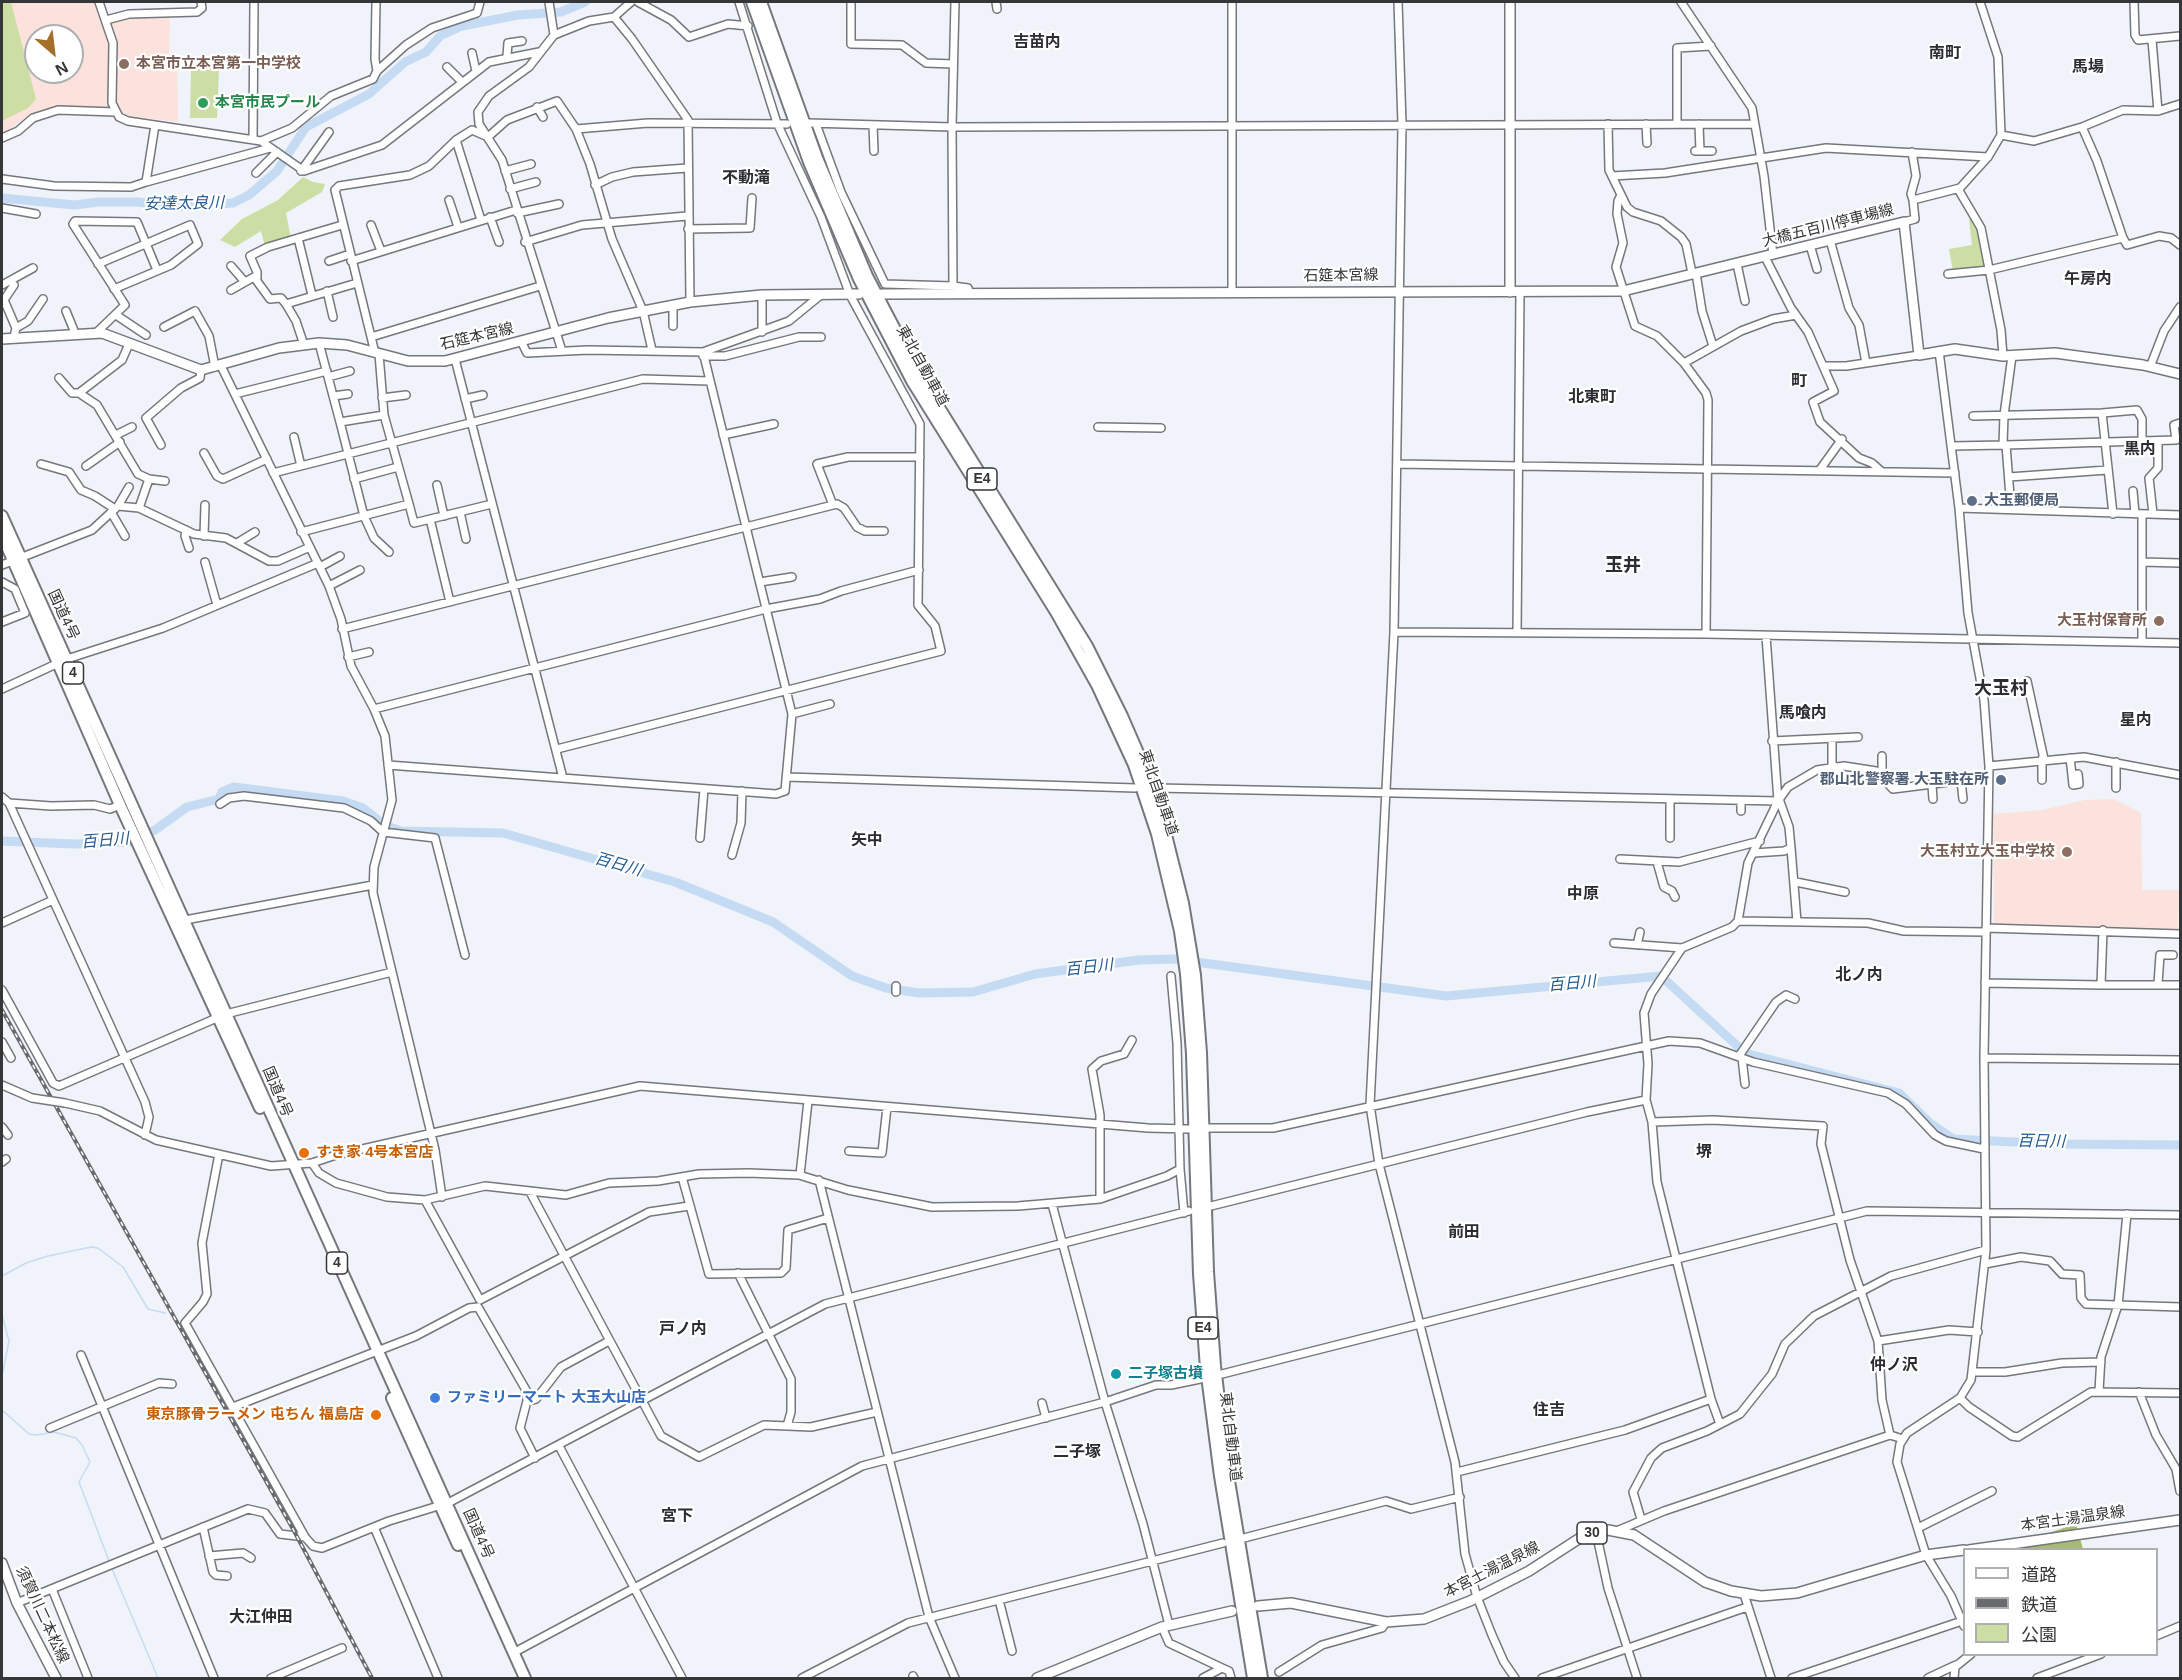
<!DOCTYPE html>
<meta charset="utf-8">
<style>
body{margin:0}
#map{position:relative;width:2182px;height:1680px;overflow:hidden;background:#f0f3f9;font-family:Helvetica,"Noto Sans JP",sans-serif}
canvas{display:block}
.frame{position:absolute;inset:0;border:3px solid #353638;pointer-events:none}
.legend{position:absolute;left:1963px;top:1548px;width:195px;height:108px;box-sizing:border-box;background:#fff;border:2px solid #aeafaf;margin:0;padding:8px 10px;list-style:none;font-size:18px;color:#353638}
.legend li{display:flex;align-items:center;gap:12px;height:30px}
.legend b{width:30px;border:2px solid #aeafaf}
.north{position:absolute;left:24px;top:24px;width:60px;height:60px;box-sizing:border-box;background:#fff;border:2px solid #aeafaf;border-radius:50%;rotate:152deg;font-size:16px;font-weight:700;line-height:24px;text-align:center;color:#353638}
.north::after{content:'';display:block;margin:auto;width:21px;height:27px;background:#a46f28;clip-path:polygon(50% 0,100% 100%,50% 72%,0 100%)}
</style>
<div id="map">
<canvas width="2182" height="1680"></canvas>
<div class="frame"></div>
<ul class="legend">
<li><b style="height:8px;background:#fff"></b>道路</li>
<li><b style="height:8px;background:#686a6d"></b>鉄道</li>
<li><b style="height:16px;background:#cddea4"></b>公園</li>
</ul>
<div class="north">N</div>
</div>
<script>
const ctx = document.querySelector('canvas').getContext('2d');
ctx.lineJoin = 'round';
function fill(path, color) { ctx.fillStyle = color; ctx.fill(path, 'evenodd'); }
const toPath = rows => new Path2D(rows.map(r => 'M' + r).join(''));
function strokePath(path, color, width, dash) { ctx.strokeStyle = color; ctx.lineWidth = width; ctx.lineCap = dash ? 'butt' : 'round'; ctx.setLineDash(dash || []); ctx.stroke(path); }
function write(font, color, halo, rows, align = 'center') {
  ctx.font = font + ' Helvetica,"Noto Sans JP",sans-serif'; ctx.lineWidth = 4.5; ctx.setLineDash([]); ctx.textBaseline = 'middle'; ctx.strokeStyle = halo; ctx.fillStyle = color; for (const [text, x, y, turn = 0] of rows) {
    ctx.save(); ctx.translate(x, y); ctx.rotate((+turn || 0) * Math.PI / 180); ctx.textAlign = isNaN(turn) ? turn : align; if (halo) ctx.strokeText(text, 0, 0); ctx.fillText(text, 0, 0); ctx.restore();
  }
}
fill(toPath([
 [2,2,94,2,99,19,170,15,169,55,177,57,178,122,130,116,117,110,64,107,27,116,8,131,2,132],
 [36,36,72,36,72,72,36,72],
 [2114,799,2141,813,2142,890,2179,890,2178,930,1994,925,1993,814,2042,810,2085,800]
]), '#fce2dc');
fill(toPath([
 [2,2,11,2,36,99,28,108,2,121],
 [191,69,219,70,217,118,190,118],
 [303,177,313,182,325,184,322,192,286,213,291,238,265,246,261,231,235,247,220,240,242,219,278,200],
 [1973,218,1979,228,1987,269,1953,271,1949,249,1972,245,1969,219]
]), '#cddea4');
fill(toPath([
 [2076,1524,2083,1549,2020,1550,2021,1542]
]), '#a6bb71');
strokePath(toPath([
 [2,1276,26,1263,48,1256,91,1247,98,1248,123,1267,148,1309,165,1313],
 [2,1315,9,1341,2,1376],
 [2,1410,29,1434,37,1435,54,1432,76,1438,82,1445,90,1462,79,1482,109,1561],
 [112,1569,158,1678]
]), '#c5dbf3', 1.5);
strokePath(toPath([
 [2,198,75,205,98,202,138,202,174,207,233,203,249,195,277,171,306,127,369,94,405,62,426,52,440,36,462,26,518,15,561,12,585,2],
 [2,841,74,844,129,842,155,830,187,807,219,799,222,792,234,787,343,801,363,808,384,825,401,831,503,833,675,882,773,922,852,976,886,988,919,993,973,992,1035,974,1139,960,1174,959,1446,996,1661,976,1745,1053,1899,1093,1930,1123,1953,1139,2055,1144,2180,1145]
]), '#c5dbf3', 9);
const minor = toPath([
 [99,2,113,43,112,103,119,117,128,121,261,141,304,171,382,145,489,62,539,52],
 [549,2,554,35],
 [638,2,671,20,689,37,728,24,748,26],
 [851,2,851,44,902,45,926,63,953,64],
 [955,2,952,127,953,286,968,288,970,294],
 [996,2,997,9],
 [1398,2,1402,124,1394,632,1370,1105,1379,1164,1455,1462,1465,1554,1477,1597,1492,1635,1504,1662,1515,1678],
 [1681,2,1752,108,1764,176,1773,255],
 [2134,2,2135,35,2138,40,2180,36],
 [614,17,632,39,688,120,690,302],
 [106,20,129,14,197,12,202,8,201,2],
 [2152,40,2158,111],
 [472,53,476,71],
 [507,56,508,43,522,41],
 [447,67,462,82],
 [377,71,406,45,432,28,477,13,480,2],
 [537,107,543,117],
 [809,123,952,127,1754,124],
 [816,124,841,192,885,284,953,286],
 [1608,124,1609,170,1627,207,1633,212,1661,221,1681,237,1686,244,1692,273],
 [1646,124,1647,143],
 [1677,124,1677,48,1711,46],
 [1699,124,1700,151],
 [873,125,874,151],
 [2082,127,2097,161,2123,238],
 [576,129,648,123,787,124],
 [2001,135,2034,141,2082,127,2123,110,2158,111,2180,104],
 [2,138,18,131,33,118,58,110,115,112],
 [253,140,254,2],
 [261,141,292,128,331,96,373,79,377,71,375,59,376,2],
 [1695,151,1712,151],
 [1912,152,1916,176,1911,194,1913,200],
 [301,171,329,132],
 [505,171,531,164],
 [256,173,277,152],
 [1612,176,1665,173,1826,148,1988,157],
 [2,179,54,186,131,187,146,182,155,125],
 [146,182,270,148],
 [595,185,612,177,633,172,687,168],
 [510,189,536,182],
 [1958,189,1981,228,2001,330,2003,356],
 [1621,195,1618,201,1617,214,1623,243,1616,267,1635,326,1657,336,1684,363,1706,393,1708,400,1706,634],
 [449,200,458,227],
 [2,208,36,214],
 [517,213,559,204],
 [490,217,499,242],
 [481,220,456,140,472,130,488,137,507,120,557,101,576,129,590,164,612,239,643,311,652,350],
 [1904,222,1915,219,1913,200,1960,188,1988,157,2001,135,1998,57,1980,2],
 [371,225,381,251],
 [688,229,750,228,752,198],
 [298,238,312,295],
 [1830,240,1849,308,1859,325,1866,363],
 [525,242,582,225,687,216],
 [1810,245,1817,269],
 [1765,257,1791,308,1808,332,1823,366,1846,366,1919,355],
 [329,261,350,254],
 [351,261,516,210],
 [98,264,190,225,198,244,171,265,114,289],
 [1737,264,1745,301],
 [231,266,245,282],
 [1696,273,1702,311,1713,346],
 [1948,274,1989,270,2123,238,2127,245,2159,236,2171,238,2180,245],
 [257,278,257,272,250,256,268,247,342,225],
 [2,285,33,268],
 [14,285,4,300,16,328],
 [231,290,254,277,270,299,281,298,286,304],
 [327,291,333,317],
 [1232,292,1232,2],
 [673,305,673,326],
 [66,311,75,333],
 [116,315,146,335],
 [164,327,195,311,209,336,215,367],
 [97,332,125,305,73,224,75,221,137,222,157,270],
 [762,332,762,295],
 [14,337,16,328,28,321,43,299],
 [371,337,540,286],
 [521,341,527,353,588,350,703,352,789,321,822,294],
 [319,343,340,422,384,415],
 [129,344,122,360,79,393,97,405,138,474,149,479,139,508],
 [304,345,296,321,286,304,357,283],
 [562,351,502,160,479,124,478,112,489,96,529,67,554,35,589,21,614,17,631,2],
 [1939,351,1959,508,1968,613,1984,700,1989,766,1984,1058,1986,1250,1971,1380,1960,1398,1907,1433,1900,1444,1897,1462,1926,1555,1951,1596,1964,1626],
 [375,353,335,190,339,186,410,175,429,166,456,140],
 [379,354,384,415,409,504],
 [703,356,725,356,799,337,821,337],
 [455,359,563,778],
 [1684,363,1741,331,1773,319,1796,315],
 [220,364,329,586,341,619,351,666,374,709,385,736,392,800,374,867,373,893,435,1150,442,1197],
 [1823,366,1834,391,1813,402,1820,422,1859,458,1872,463,1881,471],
 [2150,367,2164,331,2180,307],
 [328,377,350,371],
 [59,378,72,393,79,393],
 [235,394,327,371],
 [333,396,348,394],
 [382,398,406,395],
 [465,399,483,395],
 [2102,413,2137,410,2142,419,2142,441],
 [1973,416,2102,413,2113,514],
 [340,422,364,516,374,538,389,552],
 [1098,427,1161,428],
 [116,435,132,427],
 [723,435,774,424],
 [294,437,301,466],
 [161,445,146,418,181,388,200,378,201,370],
 [2006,445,2003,445,2004,415,2012,356],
 [1952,446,2003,445],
 [204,453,217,476,223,479,267,459],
 [41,464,69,472,81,490,95,496,115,509],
 [1397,464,1955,473],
 [86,466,120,442],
 [1819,471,1842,439],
 [273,473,643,379,709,381],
 [2009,477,2107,470],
 [149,479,165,481],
 [354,479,398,467],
 [437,485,444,516],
 [2133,491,2135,514],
 [833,505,817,464,848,457,920,457],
 [118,506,129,487],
 [1959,508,2180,515],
 [2011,509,2006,445,2176,440,2174,425,2180,423],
 [111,512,125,536],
 [460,512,466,539],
 [2153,514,2149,478,2158,468,2158,441],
 [430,519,450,602],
 [186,530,185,536,189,548],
 [301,532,409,504,414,523,492,504],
 [204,536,205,505],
 [237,543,255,532],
 [205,562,217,605],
 [2142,562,2180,563],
 [2,565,92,530,118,506,139,508,194,534,226,538,269,561,278,561,310,547],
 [320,567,340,556],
 [2,582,15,589,25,613,2,622],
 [760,582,792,577],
 [329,586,360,570],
 [342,629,837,504,844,508,857,527,865,531,884,531],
 [1394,632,1706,634,2180,643],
 [1517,633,1520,292],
 [1766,636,1778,801],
 [2142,642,2142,515],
 [348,657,369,652],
 [2027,681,2044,759],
 [2,689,67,659,163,628,318,563],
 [374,709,766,609,820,599,841,591,919,570],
 [792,714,830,704],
 [1832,739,1832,766],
 [1772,741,1858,737],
 [557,749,941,651,935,626,918,605,920,424,850,295,821,217,777,123,739,2],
 [2070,758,2072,775,2073,785,2079,784,2078,774,2072,775],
 [388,765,776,794,785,791,792,714,703,352],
 [1834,766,1844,781],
 [1989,766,2084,757,2180,775],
 [1882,774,1882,756],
 [787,777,1135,788],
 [2042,780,2042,759],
 [1961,781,1963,799],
 [1932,785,1933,799],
 [1157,788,1778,801],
 [2116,788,2116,762],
 [2,797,9,803,51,806,94,805,110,809,120,805],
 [1741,802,1741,811],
 [9,803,145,1102,149,1117,145,1135],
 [220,804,229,798,244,796,344,808,371,821,383,832,435,838,465,955],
 [700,838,704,789],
 [1670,838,1670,800],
 [1791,848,1797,922],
 [1754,853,1784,851,1791,848,1789,827,1779,799],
 [732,855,741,823,742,791],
 [1620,859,1679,862,1760,841],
 [1657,862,1664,887,1672,891,1675,897],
 [1796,882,1845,892],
 [185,920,373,885],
 [1738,921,1868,923,1904,931,1986,932],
 [2,923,53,900],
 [1986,928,2180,934],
 [1614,943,1682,948,1732,927,1738,921,1748,863,1778,801,1788,787,1817,770,1844,766,1876,771,1893,789,1988,777],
 [1637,945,1640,932],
 [1682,948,1651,994,1644,1013,1648,1064,1646,1100,1652,1122,1657,1182,1711,1399,1720,1424],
 [1985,983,2101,985,2103,930],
 [2158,984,2160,955,2173,955],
 [2101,985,2180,985],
 [2,990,53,1083,59,1086,226,1014,392,972],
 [896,992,896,986],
 [2,1042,11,1058],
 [1739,1056,1776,1002,1786,995,1795,999],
 [1742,1058,1745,1084],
 [1984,1058,2180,1060],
 [2,1085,32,1098],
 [65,1103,100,1111,156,1140,271,1166,312,1163,336,1155,640,1086,1148,1128,1188,1129],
 [1652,1122,1713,1120,1823,1126,1821,1144,1850,1260,1878,1341,1882,1400,1890,1435],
 [2,1127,8,1135],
 [1208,1128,1273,1128,1669,1041,1700,1043,1753,1062,1888,1093,1906,1104,1935,1135,1946,1141,1984,1149],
 [849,1151,882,1153,887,1107],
 [219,1154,202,1243,207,1294,203,1302,185,1323,305,1537,313,1546,322,1548,389,1521,448,1503,825,1304,1189,1211],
 [2,1162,6,1159],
 [312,1163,319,1173,336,1183,387,1197,425,1200,485,1186,566,1195,609,1183,658,1181,699,1174,749,1173,799,1175,848,1190,932,1207,1018,1206,1100,1199,1167,1176,1180,1169,1177,1043,1171,976],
 [1180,1169,1184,1213],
 [800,1175,808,1101],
 [682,1177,709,1274,781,1273,786,1268,788,1230,828,1218],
 [819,1180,929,1617,955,1678],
 [530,1192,661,1436,699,1457,764,1425,811,1427,877,1412],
 [1100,1199,1100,1115,1092,1069,1101,1061,1124,1054,1132,1040],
 [425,1200,480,1300,649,1212,689,1206],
 [1052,1204,1105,1402,1143,1524,1169,1625],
 [1211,1206,1587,1112,1646,1100],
 [1985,1264,2021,1257,2050,1261,2062,1274,2080,1275,2081,1298,2086,1304,2180,1307],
 [738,1273,791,1379,791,1412,787,1426],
 [1878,1341,1949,1330,1978,1332],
 [81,1355,214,1678],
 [1973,1372,2005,1372,2062,1363,2101,1362],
 [1222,1374,1867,1211,2180,1215],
 [2099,1391,2101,1357,2118,1305,2127,1214],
 [2139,1392,2156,1435,2176,1469,2180,1491],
 [1960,1398,1969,1407,2012,1436,2018,1437,2091,1392,2180,1393],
 [527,1401,536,1399,561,1367,609,1341],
 [1042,1403,1046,1418],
 [233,1407,416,1336,469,1308,478,1307,526,1390,527,1401,520,1428,535,1458],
 [50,1428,159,1383,172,1384],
 [559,1446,682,1678],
 [1457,1472,1625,1430,1711,1399],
 [1641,1519,1633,1492,1651,1458,1662,1448,1707,1431,1740,1414,1772,1374,1785,1344,1814,1316,1891,1276,1986,1250],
 [203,1527,213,1572,216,1575,227,1576],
 [374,1527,438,1678],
 [1918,1528,1992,1491],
 [1619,1530,1664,1511,1890,1435,1903,1439],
 [1596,1532,1608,1588,1637,1678],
 [1244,1538,1386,1501,1411,1509,1460,1497],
 [209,1556,243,1553,251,1558],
 [52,1589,88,1678],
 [1744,1594,1771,1678],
 [999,1600,1012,1651],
 [17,1603,248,1509,265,1513,280,1534,305,1537],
 [1162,1627,1169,1643,1222,1668],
 [2156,1636,2180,1626],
 [513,1653,862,1466,1105,1402,1156,1385,1171,1385,1200,1379],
 [1279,1672,1322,1645,1382,1628,1386,1622],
 [913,1676,914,1678],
 [271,1678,342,1648],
 [802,1678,908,1623,1223,1543],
 [1203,1678,1222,1668,1229,1671,1231,1678],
 [1542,1678,1747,1607],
 [1792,1678,1962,1621],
 [1928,1678,1956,1665],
 [1954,1678,1955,1667,1971,1654],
 [2037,1678,2101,1654]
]);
const major = toPath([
 [1510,2,1510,292],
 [882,294,1623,291,1904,222,1919,355,1955,349,2003,356,2055,353,2143,365,2180,374],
 [2,339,102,333,201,370,279,348,319,343,347,345,408,361,445,361,608,318,690,302,762,295,859,294],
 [1969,1550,2180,1520],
 [2,1563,17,1603,56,1678],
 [1258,1606,1291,1603,1386,1622,1424,1619,1470,1601,1529,1571,1580,1538,1608,1530,1634,1535,1705,1582,1731,1591,1761,1596,1797,1593,1926,1555,1964,1550],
 [1037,1678,1162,1627,1232,1611]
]);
const highway = toPath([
 [752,2,809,162,859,279,912,381,1056,612,1097,685,1134,765,1157,834,1180,931,1186,974,1192,1054,1199,1274,1206,1368,1220,1476,1253,1678],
 [761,2,817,158,867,276,920,377,1087,646,1122,716,1142,762,1165,831,1183,903,1195,975,1201,1053,1208,1272,1215,1366,1228,1475,1262,1678],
 [2,516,525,1678],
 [2,535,120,805,260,1108],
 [392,1398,458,1545]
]);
strokePath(minor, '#74777c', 10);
strokePath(major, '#74777c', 12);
strokePath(highway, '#74777c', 14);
strokePath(minor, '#fff', 7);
strokePath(major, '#fff', 9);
strokePath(highway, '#fff', 10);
const rail = toPath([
 [2,1010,294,1531,372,1678]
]);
strokePath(rail, '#686a6d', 4);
strokePath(rail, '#fff', 1.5, [4.5]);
const minorBridge = toPath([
 [32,1098,65,1103]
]);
strokePath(minorBridge, '#74777c', 10, []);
strokePath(minorBridge, '#fff', 7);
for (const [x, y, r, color] of [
 [124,64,6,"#8d6e63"],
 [203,103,6,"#2e9e5b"],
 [1972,501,6,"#5c6f8a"],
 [2159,621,6,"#8d6e63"],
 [2001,780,6,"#5c6f8a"],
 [2067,852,6,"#8d6e63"],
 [304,1153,6,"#e8710a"],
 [1116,1374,6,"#0f9aa8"],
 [435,1398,6,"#3f7fe0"],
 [376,1415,6,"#e8710a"]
]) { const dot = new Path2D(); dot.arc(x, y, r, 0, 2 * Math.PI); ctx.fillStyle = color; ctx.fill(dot); strokePath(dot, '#fff', 2); }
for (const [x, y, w] of [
 [982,479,30],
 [73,673,21],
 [337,1263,21],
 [1203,1328,30],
 [1592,1533,30]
]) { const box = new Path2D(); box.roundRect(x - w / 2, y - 11, w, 22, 4.5); ctx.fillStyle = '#fff'; ctx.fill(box); strokePath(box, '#353638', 1.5); }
write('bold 14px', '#353638', null, [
 ["E4",982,479],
 ["4",73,673],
 ["4",337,1263],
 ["E4",1203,1328],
 ["30",1592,1533]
]);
write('bold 15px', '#785e54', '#fff', [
 ["本宮市立本宮第一中学校",136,64,"left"],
 ["大玉村保育所",2147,621],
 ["大玉村立大玉中学校",2055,852]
], 'right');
write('bold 15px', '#27864d', '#fff', [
 ["本宮市民プール",215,103]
], 'left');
write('15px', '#353638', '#fff', [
 ["大橋五百川停車場線",1828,226,-14],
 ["石筵本宮線",1341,276,-1],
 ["石筵本宮線",477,337,-13],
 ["東北自動車道",922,366,61],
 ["国道4号",63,615,65],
 ["東北自動車道",1158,793,71],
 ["国道4号",277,1092,67],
 ["東北自動車道",1230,1437,83],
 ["本宮土湯温泉線",2073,1519,-8],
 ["国道4号",478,1534,66],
 ["本宮土湯温泉線",1492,1570,-27],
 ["須賀川二本松線",42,1615,65]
]);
write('bold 15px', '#4e5e75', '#fff', [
 ["大玉郵便局",1984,501],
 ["郡山北警察署 大玉駐在所",1989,780,"right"]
], 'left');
write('bold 15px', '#c56008', '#fff', [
 ["すき家 4号本宮店",316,1153],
 ["東京豚骨ラーメン 屯ちん 福島店",364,1415,"right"]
], 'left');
write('bold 15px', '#0d838f', '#fff', [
 ["二子塚古墳",1128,1374]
], 'left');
write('bold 15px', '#366cbe', '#fff', [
 ["ファミリーマート 大玉大山店",447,1398]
], 'left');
write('bold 16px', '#2b2d32', '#fff', [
 ["吉苗内",1037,43],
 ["南町",1945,54],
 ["馬場",2088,68],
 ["不動滝",746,179],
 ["午房内",2088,280],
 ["町",1799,382],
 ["北東町",1592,398],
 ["黒内",2140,450],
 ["馬喰内",1803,714],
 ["星内",2136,721],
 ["矢中",867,841],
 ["中原",1583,895],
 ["北ノ内",1859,976],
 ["堺",1704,1153],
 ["前田",1464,1233],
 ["戸ノ内",683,1330],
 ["仲ノ沢",1894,1366],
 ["住吉",1549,1411],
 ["二子塚",1077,1453],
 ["宮下",677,1517],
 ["大江仲田",261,1618]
]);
write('italic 16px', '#205a90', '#fff', [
 ["安達太良川",184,204,-1],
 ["百日川",105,841,-5],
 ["百日川",618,865,16],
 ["百日川",1089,968,-6],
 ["百日川",1572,984,-5],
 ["百日川",2041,1142,1]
]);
write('bold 18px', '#2b2d32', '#fff', [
 ["玉井",1623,566],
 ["大玉村",2001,689]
]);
</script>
